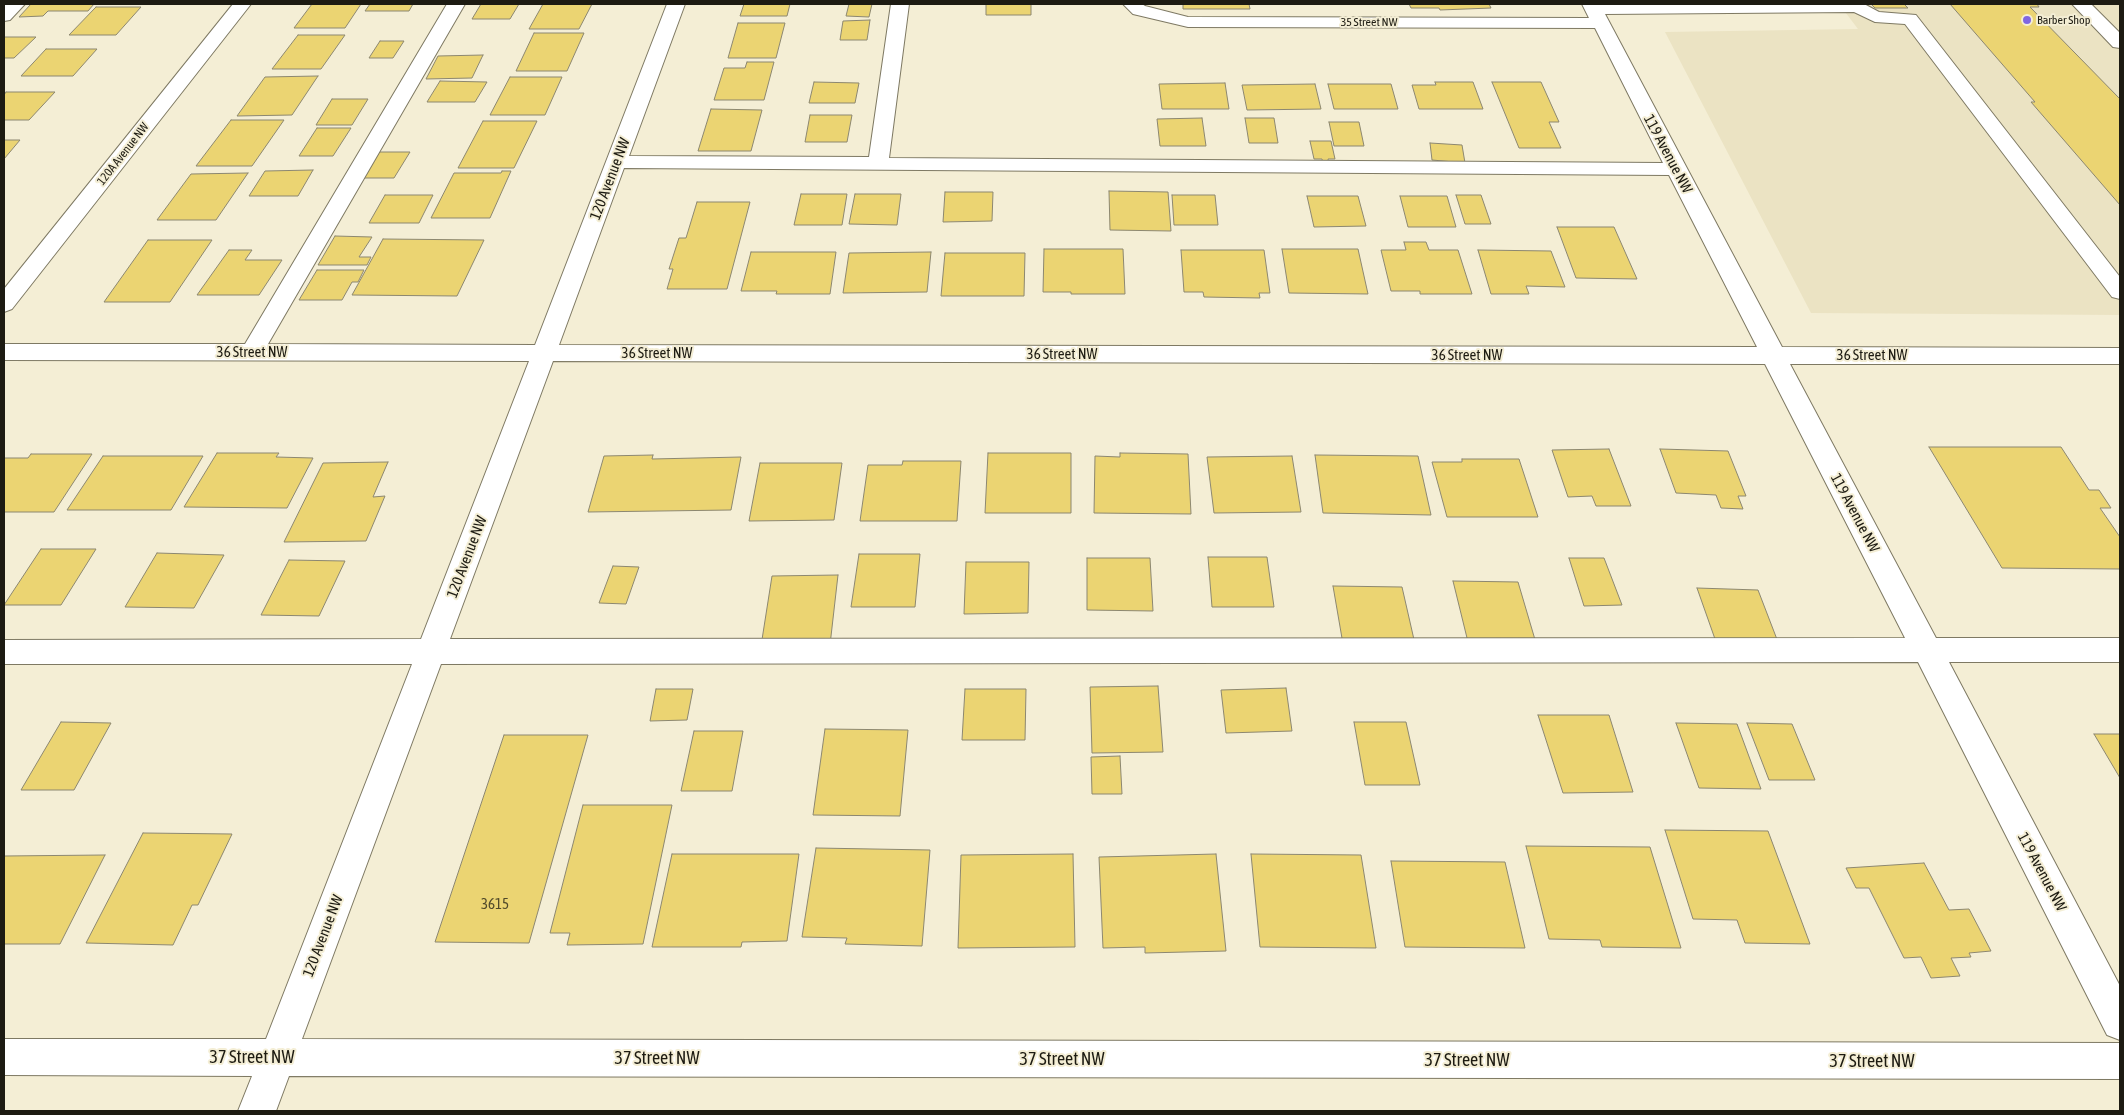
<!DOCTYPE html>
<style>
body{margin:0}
#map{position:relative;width:2124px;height:1115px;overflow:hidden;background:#f4eed5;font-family:"Asap Condensed",sans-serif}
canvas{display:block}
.frame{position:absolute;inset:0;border:5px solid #1d1b12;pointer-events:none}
</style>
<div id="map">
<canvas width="2124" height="1115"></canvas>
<div class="frame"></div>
</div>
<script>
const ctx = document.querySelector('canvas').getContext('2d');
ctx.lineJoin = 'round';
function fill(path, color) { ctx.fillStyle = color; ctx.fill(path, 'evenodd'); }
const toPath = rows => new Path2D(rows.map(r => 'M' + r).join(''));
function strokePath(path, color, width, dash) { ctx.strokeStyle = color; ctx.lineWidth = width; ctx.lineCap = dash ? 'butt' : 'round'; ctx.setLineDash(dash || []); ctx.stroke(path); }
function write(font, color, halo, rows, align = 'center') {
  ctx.font = font + ' "Asap Condensed",sans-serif'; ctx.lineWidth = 4; ctx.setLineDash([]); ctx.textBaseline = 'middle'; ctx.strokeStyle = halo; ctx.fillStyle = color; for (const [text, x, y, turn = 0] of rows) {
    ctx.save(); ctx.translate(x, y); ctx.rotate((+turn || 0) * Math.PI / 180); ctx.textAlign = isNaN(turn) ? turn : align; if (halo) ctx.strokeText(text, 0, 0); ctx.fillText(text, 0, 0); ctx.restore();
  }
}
fill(toPath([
 [1839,4,2120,4,2120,315,1811,313,1665,32,1858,29]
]), '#ebe3c3');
const building = toPath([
 [31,4,94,4,88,11,48,11,43,16,19,17,31,4],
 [312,4,361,4,345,28,294,28,312,4],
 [370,4,413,4,409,11,365,11,370,4],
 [481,4,519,4,510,19,472,19,481,4],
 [543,4,592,4,579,29,529,29,543,4],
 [744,4,790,4,787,16,740,16,744,4],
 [849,4,872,4,869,17,846,16,849,4],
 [986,4,1031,4,1031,15,986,15,986,4],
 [1183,4,1269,4,1249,4,1250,9,1183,9,1183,4],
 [1409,4,1489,4,1491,8,1440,10,1439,8,1411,8,1409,4],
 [1871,4,1904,4,1908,8,1875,8,1871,4],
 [1950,4,2037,4,2039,7,2030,7,2120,99,2120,205,2031,102,2035,102,1950,4],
 [96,7,141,7,116,35,69,35,96,7],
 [870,20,867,40,840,40,843,21,870,20],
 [738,23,785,23,776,58,728,58,738,23],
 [534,33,584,33,567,71,516,71,534,33],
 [298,35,345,35,321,69,272,69,298,35],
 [4,37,36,37,14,58,4,58,4,37],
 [380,41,404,41,393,58,369,58,380,41],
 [46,49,97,49,73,76,21,76,46,49],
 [483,55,472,78,426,79,438,56,483,55],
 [747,62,774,62,764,100,714,100,724,68,745,68,747,62],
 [318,76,292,115,237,116,265,77,318,76],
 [510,77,562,77,545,115,490,115,510,77],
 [440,81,487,82,475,102,427,102,440,81],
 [814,82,859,83,855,103,809,103,814,82],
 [1435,82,1473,82,1483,109,1419,109,1412,85,1436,85,1435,82],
 [1492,82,1541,82,1559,122,1549,122,1561,148,1519,148,1492,82],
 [1225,83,1229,109,1162,109,1159,84,1225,83],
 [1315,84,1321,109,1247,110,1242,85,1315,84],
 [1328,84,1391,84,1398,109,1334,109,1328,84],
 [6,92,55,92,29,120,4,120,4,95,6,92],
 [332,99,368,99,352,125,316,125,332,99],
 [711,109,762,110,751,151,698,151,711,109],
 [810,115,852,115,847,142,805,142,810,115],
 [1202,118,1206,146,1160,146,1157,119,1202,118],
 [1245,118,1274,118,1278,143,1249,143,1245,118],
 [231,120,284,120,252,166,196,166,231,120],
 [483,121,537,121,514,168,458,168,483,121],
 [1329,122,1359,122,1364,146,1334,146,1329,122],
 [317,128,351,128,333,156,299,156,317,128],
 [4,140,20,140,4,159,4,140],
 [1310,141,1331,141,1335,159,1328,159,1329,164,1323,164,1322,159,1314,159,1310,141],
 [1430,143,1462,145,1465,163,1432,160,1430,143],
 [372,152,410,152,394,178,356,178,372,152],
 [313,170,298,196,249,196,265,171,313,170],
 [502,171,511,171,490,218,431,218,454,173,501,173,502,171],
 [248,173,216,220,157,220,191,174,248,173],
 [1109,191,1168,192,1171,231,1110,230,1109,191],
 [945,192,993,192,992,221,943,222,945,192],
 [801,194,847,194,842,225,794,225,801,194],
 [855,194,901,194,897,225,849,224,855,194],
 [385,195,433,195,419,223,369,223,385,195],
 [1172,195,1215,195,1218,225,1174,225,1172,195],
 [1456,195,1481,195,1491,224,1465,224,1456,195],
 [1307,196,1358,196,1366,226,1314,227,1307,196],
 [1400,196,1447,196,1456,227,1408,227,1400,196],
 [697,202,750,202,727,289,667,289,673,269,669,269,679,238,686,238,697,202],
 [1557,227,1614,227,1637,279,1576,278,1557,227],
 [335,236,372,237,359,257,371,257,367,265,318,265,335,236],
 [383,239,484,240,457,296,352,295,383,239],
 [148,240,212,240,170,302,104,302,148,240],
 [1404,242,1426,242,1429,250,1458,250,1472,294,1420,294,1420,291,1391,291,1381,250,1406,250,1404,242],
 [1044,249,1123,249,1125,294,1071,294,1071,292,1043,292,1044,249],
 [1282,249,1358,249,1368,294,1289,293,1282,249],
 [229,250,252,250,245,260,282,260,259,295,197,295,229,250],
 [1181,250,1264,250,1270,293,1259,293,1260,298,1204,297,1203,292,1184,292,1181,250],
 [1478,250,1551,251,1565,287,1526,286,1529,294,1491,294,1478,250],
 [751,252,836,252,830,294,776,294,777,291,741,291,751,252],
 [931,252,927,292,843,293,849,253,931,252],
 [945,253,1025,253,1024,296,941,296,945,253],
 [317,270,364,270,358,282,352,282,342,300,299,300,317,270],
 [1929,447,2061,447,2089,490,2099,490,2111,508,2100,508,2120,537,2120,569,2002,568,1929,447],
 [1609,449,1631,506,1596,506,1592,496,1568,497,1552,450,1609,449],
 [1660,449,1728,451,1746,496,1738,496,1743,509,1721,508,1716,495,1676,493,1660,449],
 [217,453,279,453,276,457,313,458,287,508,184,507,217,453],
 [988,453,1071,453,1071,513,985,513,988,453],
 [1120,453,1188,454,1191,514,1094,513,1095,456,1120,457,1120,453],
 [31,454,92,454,54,512,4,512,4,458,28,458,31,454],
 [653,455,652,459,741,457,731,510,588,512,604,456,653,455],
 [1315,455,1418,456,1431,515,1323,513,1315,455],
 [103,456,203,456,171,510,67,510,103,456],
 [1292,456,1301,512,1214,513,1207,457,1292,456],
 [1462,459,1519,459,1538,517,1447,517,1432,462,1462,462,1462,459],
 [903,461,961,461,957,521,860,521,868,465,902,465,903,461],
 [388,462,373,497,385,496,366,541,284,542,323,463,388,462],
 [760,463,842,463,834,520,749,521,760,463],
 [41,549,96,549,61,605,4,605,41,549],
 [157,553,224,555,194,608,125,607,157,553],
 [859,554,920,554,915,607,851,607,859,554],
 [1208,557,1267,557,1274,607,1212,607,1208,557],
 [1087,558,1150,558,1153,611,1087,610,1087,558],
 [1569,558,1604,558,1622,605,1584,606,1569,558],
 [289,560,345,561,319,616,261,615,289,560],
 [966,562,1029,562,1028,613,964,614,966,562],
 [613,566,639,567,626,604,599,603,613,566],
 [838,575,830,645,761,646,772,576,838,575],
 [1453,581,1518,582,1536,643,1468,642,1453,581],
 [1333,586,1402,587,1415,644,1343,644,1333,586],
 [1697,588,1758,590,1778,642,1715,639,1697,588],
 [1158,686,1163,752,1092,753,1090,687,1158,686],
 [1286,688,1292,731,1226,733,1221,690,1286,688],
 [656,689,693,689,687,720,650,721,656,689],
 [965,689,1026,689,1025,740,962,740,965,689],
 [1538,715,1609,715,1633,792,1563,793,1538,715],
 [61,722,111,723,74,790,21,790,61,722],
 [1354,722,1406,722,1420,785,1365,785,1354,722],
 [1676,723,1737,724,1761,789,1699,788,1676,723],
 [1747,723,1792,724,1815,780,1769,780,1747,723],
 [825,729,908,730,900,816,813,815,825,729],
 [694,731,743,731,732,791,681,791,694,731],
 [2094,734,2120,734,2120,778,2094,734],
 [504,735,588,735,529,943,435,942,504,735],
 [1120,756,1122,794,1092,794,1091,757,1120,756],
 [583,805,672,805,643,944,567,945,570,933,550,933,583,805],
 [1665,830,1768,831,1810,944,1745,943,1737,920,1693,919,1665,830],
 [143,833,232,834,198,905,192,905,173,945,86,943,143,833],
 [1526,846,1650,847,1681,948,1602,947,1600,940,1549,939,1526,846],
 [816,848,930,850,922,946,845,944,847,938,802,937,816,848],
 [672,854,799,854,787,941,742,942,741,947,652,947,672,854],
 [1073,854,1075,947,958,948,961,855,1073,854],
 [1216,854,1226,951,1145,953,1145,947,1103,948,1099,857,1216,854],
 [1251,854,1361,855,1376,948,1260,947,1251,854],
 [105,855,60,944,4,944,4,856,105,855],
 [1391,861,1505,862,1525,948,1405,947,1391,861],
 [1924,863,1949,910,1969,909,1991,951,1969,953,1971,957,1951,958,1960,976,1931,978,1921,957,1904,958,1869,888,1856,888,1846,868,1924,863]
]);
fill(building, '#ebd472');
strokePath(building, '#8c8770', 1);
const minor = toPath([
 [6,4,25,4,10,20,4,21,4,6,6,4],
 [233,4,251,4,12,309,4,312,4,289,233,4],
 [447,4,465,4,268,344,535,345,667,4,685,4,629,156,869,157,891,4,909,4,889,158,1663,163,1595,28,1188,27,1133,14,1123,4,1142,4,1145,6,1188,17,1589,18,1582,4,1864,4,1879,12,1916,15,2120,277,2120,299,2112,297,1905,24,1875,22,1854,12,1605,14,1782,347,2120,348,2120,364,1790,364,1936,638,2120,638,2120,662,1949,662,2120,986,2120,1040,2107,1035,1918,662,441,664,302,1039,2120,1043,2120,1079,289,1076,276,1111,238,1111,252,1076,4,1075,4,1039,266,1039,412,664,4,664,4,640,421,639,529,361,4,360,4,344,245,344,447,4],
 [624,168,1669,175,1757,347,559,345,624,168],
 [553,361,1765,364,1905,638,450,639,553,361],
 [2072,4,2091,4,2120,33,2120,48,2113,47,2072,4]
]);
strokePath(minor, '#7e7963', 2);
fill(minor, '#fff');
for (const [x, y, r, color] of [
 [2027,20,5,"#7f66e1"]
]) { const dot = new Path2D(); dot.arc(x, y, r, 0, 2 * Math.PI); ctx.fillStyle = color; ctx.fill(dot); strokePath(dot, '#f4eed5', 2); }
write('12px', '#1d1b12', '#f4eed5', [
 ["Barber Shop",2037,20]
], 'left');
write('12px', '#1d1b12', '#f4eed5', [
 ["35 Street NW",1369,22],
 ["120A Avenue NW",123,154,-52]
]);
write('15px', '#1d1b12', '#f4eed5', [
 ["119 Avenue NW",1668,154,62],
 ["120 Avenue NW",610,179,-69],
 ["36 Street NW",252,352],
 ["36 Street NW",657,353],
 ["36 Street NW",1062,354],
 ["36 Street NW",1467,355],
 ["36 Street NW",1872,355],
 ["119 Avenue NW",1855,513,62],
 ["120 Avenue NW",467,557,-69],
 ["119 Avenue NW",2042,872,62],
 ["120 Avenue NW",323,936,-69]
]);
write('15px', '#50492a', null, [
 ["3615",495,904]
]);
write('18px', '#1d1b12', '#f4eed5', [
 ["37 Street NW",252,1057],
 ["37 Street NW",657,1058],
 ["37 Street NW",1062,1059],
 ["37 Street NW",1467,1060],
 ["37 Street NW",1872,1061]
]);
</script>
